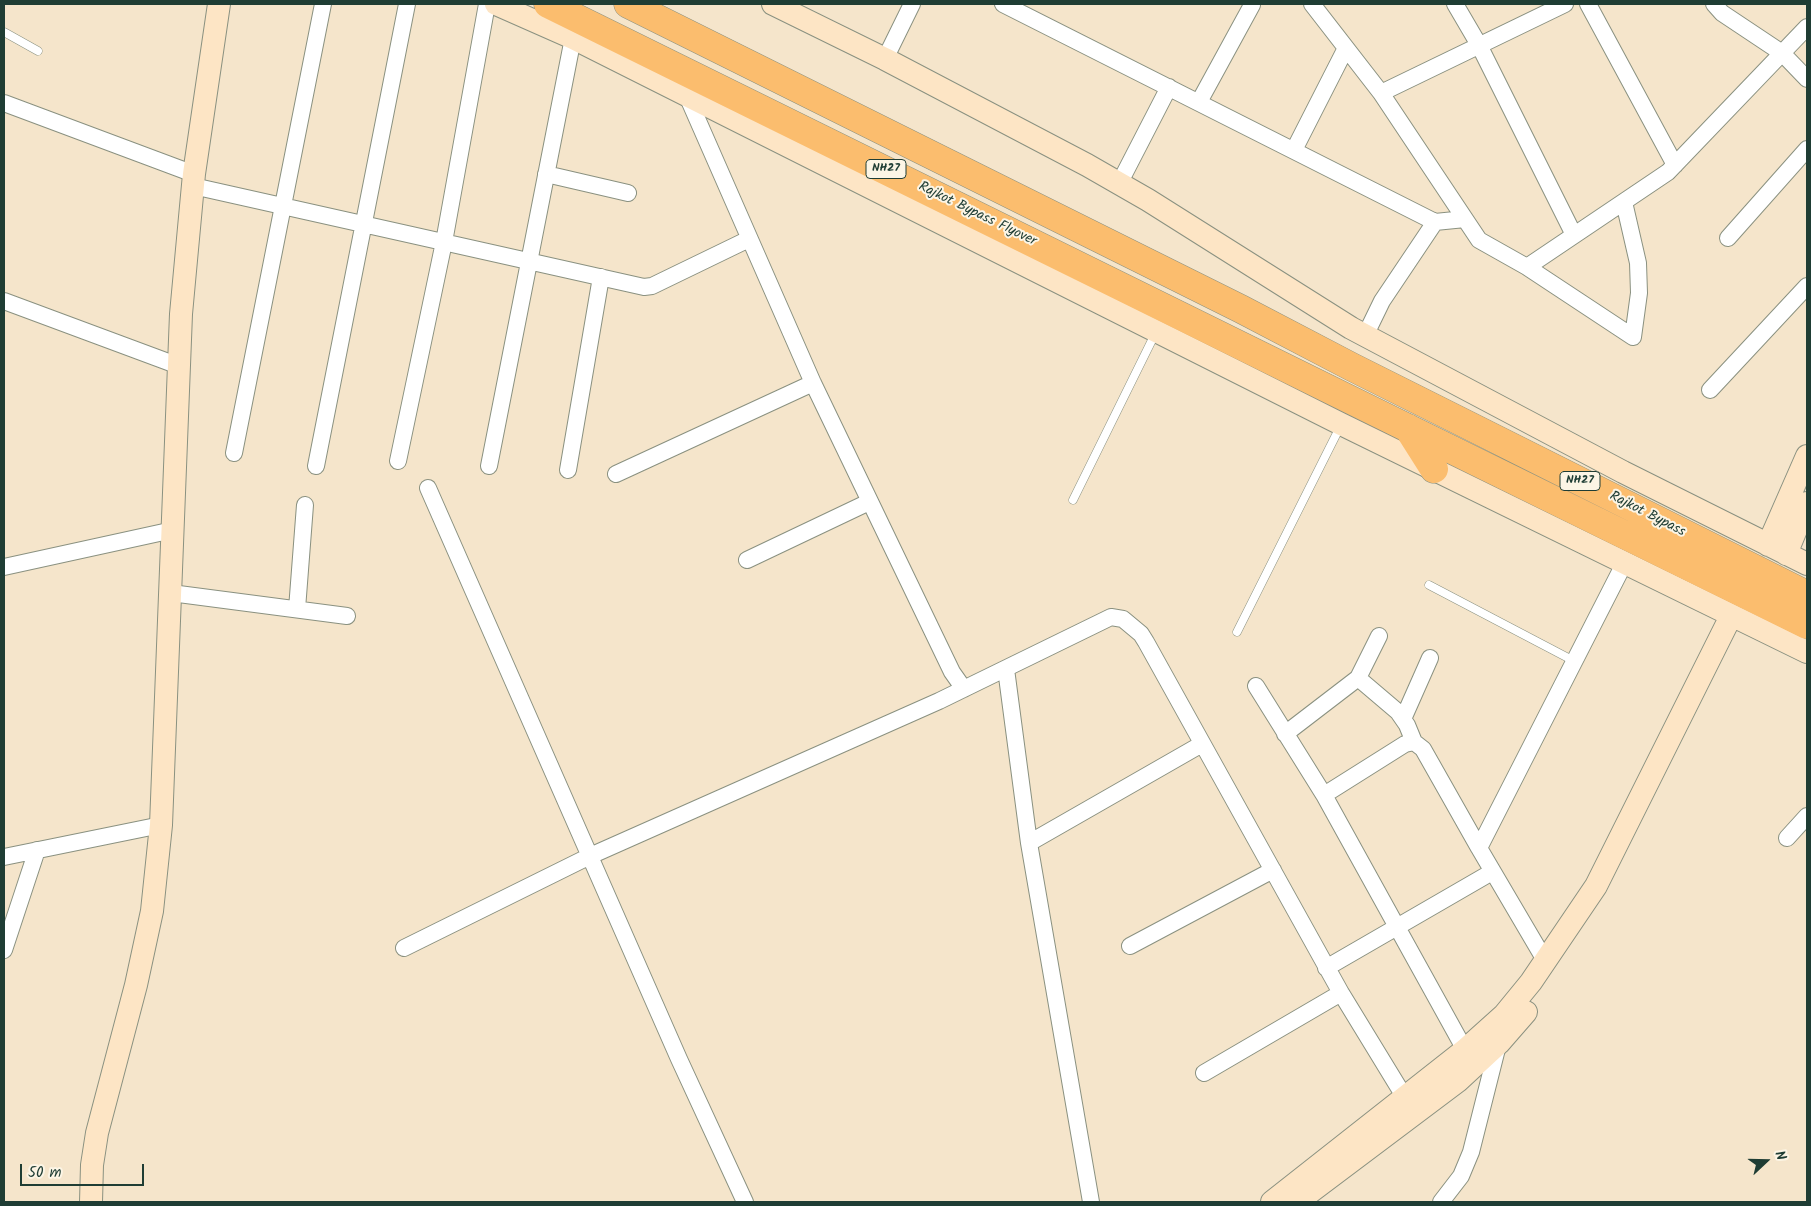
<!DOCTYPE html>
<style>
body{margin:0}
#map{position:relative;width:1811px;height:1206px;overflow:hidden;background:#f5e5cb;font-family:Kalam,sans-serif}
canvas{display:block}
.frame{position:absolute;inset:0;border:5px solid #1f3d34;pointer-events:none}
.north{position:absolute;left:1741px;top:1136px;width:50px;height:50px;-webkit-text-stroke:4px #fcf5e5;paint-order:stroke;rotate:69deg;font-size:14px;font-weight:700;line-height:20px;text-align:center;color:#1f3d34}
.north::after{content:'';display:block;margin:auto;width:18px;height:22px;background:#1f3d34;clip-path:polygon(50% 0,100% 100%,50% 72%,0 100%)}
.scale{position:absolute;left:20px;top:1164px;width:124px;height:22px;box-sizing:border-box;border:2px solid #1f3d34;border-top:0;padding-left:6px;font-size:15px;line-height:18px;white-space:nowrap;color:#1f3d34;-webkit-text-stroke:4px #fcf5e5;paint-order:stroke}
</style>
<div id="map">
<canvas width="1811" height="1206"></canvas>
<div class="frame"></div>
<div class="north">N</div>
<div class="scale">50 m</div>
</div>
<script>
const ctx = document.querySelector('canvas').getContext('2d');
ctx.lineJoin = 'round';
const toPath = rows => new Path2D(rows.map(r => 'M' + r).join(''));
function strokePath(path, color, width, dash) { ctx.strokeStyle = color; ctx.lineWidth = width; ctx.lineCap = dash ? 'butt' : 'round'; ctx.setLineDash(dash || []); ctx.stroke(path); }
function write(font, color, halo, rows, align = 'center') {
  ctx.font = font + ' Kalam,sans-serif'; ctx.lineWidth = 4; ctx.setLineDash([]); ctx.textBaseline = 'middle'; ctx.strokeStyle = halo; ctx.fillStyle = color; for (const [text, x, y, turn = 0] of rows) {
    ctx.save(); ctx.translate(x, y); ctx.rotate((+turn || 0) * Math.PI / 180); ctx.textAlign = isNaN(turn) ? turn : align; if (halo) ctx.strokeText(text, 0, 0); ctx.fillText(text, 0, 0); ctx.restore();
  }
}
const lane = toPath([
 [4,32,38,51],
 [1073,500,1155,334],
 [1429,585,1574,661],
 [1237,632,1341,425]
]);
const street = toPath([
 [1003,4,1435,222,1465,219],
 [1312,4,1381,93,1479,240,1527,267,1633,337,1639,293,1638,263,1624,202],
 [1455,4,1479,45,1574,235],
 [1588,4,1675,165],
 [1714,4,1722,13,1782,53,1807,79],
 [885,59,912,4],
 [1381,93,1565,4],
 [688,98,813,383,952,672,964,689],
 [1199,102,1252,5],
 [4,103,194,174],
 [1294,150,1346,48],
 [546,174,628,193],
 [1119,184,1169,87],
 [193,186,644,287,652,286,749,239],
 [1728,238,1807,149],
 [1527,267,1668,172,1807,27],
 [4,301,179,366],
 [1365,336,1382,301,1435,222],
 [1710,390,1807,286],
 [234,453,323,4],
 [398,461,444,242,487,4],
 [316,466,407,4],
 [489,466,573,38],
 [568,470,601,277],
 [616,474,813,383],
 [428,488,679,1059,745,1202],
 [747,560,869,502],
 [4,567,173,530],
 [171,593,347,616],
 [297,609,305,505],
 [1006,669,1029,843,1091,1202],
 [1358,678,1398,712,1407,725,1414,742],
 [1256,686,1324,795,1470,1059],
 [1403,719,1430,658],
 [1285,734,1358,678,1379,636],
 [1324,795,1405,744,1414,742,1423,749,1479,848],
 [1787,838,1807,816],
 [1029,843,1202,744],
 [4,857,161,825],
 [1130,946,1273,870],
 [404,948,590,856,939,701,1111,617,1123,619,1141,634,1146,642,1341,993,1410,1106],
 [4,950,37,850],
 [1546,962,1479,848,1625,562],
 [1326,968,1492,872],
 [1204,1073,1341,993],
 [1441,1202,1461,1176,1471,1152,1499,1041]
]);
const secondary = toPath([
 [496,4,573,38,1341,424,1807,652],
 [773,4,885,59,1087,165,1148,200,1351,328,1623,472,1807,564],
 [1768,545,1807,456],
 [1786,554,1807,503],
 [91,1202,92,1165,97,1133,136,985,152,911,161,825,181,314,194,174,219,4],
 [1272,1202,1465,1050,1504,1015,1531,982,1596,886,1731,616],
 [1297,1202,1458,1081,1499,1043,1526,1012]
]);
const highway = toPath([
 [548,4,1807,625],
 [628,4,1241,309,1352,367,1807,595],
 [1408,428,1434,469]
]);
strokePath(lane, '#8a9180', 9);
strokePath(street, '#8a9180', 18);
strokePath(secondary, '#8a9180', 24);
strokePath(highway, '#8a9180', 29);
strokePath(lane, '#fff', 8);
strokePath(street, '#fff', 16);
strokePath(secondary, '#fde5c5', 22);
strokePath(highway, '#fbbd6e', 28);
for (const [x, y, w] of [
 [886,169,40],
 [1580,481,40]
]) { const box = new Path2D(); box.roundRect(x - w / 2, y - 9.5, w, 19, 4); ctx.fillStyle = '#fcf5e5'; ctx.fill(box); strokePath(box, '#1f3d34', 1); }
write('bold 12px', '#1f3d34', null, [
 ["NH27",886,169],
 ["NH27",1580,481]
]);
write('14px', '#1f3d34', '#fcf5e5', [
 ["Rajkot Bypass Flyover",977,215,26],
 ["Rajkot Bypass",1647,515,27]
]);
</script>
